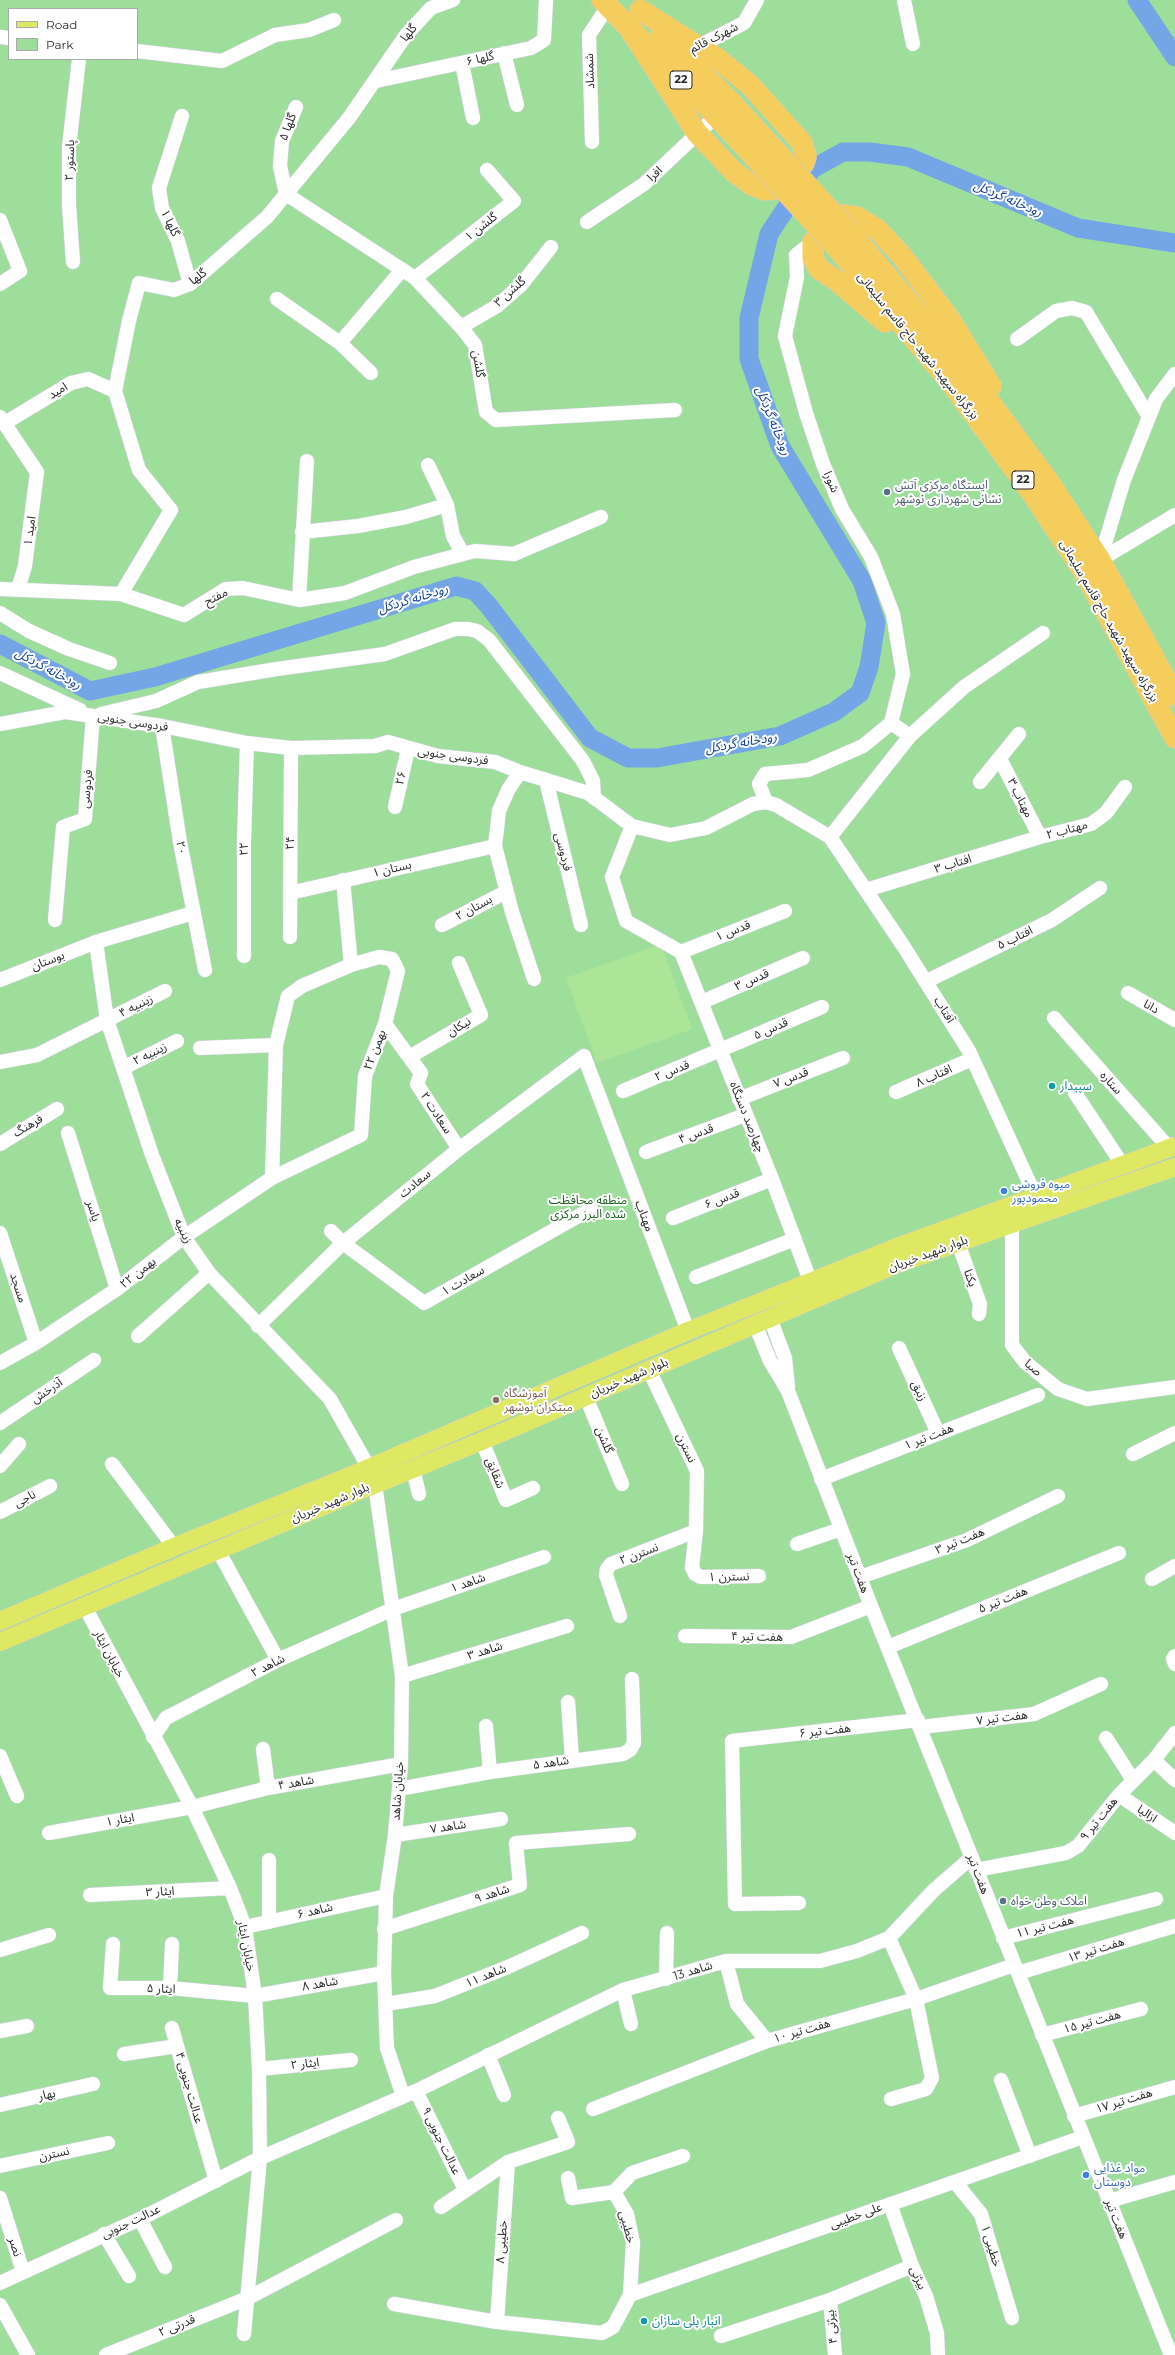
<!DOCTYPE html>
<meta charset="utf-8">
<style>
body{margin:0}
#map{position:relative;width:1175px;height:2355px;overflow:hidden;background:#ebe9dc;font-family:Montserrat,sans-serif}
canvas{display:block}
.legend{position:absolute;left:8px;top:8px;width:130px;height:52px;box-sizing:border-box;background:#fff;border:1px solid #a9a9a9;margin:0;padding:5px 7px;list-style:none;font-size:12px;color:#292929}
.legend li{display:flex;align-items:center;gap:8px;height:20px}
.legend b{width:20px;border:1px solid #a9a9a9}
</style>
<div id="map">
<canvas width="1175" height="2355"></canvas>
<ul class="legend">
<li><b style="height:5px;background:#dee863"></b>Road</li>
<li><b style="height:11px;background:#9dde9b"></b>Park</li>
</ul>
</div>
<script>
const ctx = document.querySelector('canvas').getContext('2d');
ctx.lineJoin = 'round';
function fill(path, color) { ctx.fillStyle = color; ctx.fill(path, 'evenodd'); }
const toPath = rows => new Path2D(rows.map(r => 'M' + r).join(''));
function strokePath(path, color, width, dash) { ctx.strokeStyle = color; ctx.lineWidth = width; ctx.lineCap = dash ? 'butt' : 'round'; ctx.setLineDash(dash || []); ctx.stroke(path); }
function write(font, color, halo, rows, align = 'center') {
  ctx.font = font + ' Montserrat,"Noto Sans Arabic",sans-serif'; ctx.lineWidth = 4; ctx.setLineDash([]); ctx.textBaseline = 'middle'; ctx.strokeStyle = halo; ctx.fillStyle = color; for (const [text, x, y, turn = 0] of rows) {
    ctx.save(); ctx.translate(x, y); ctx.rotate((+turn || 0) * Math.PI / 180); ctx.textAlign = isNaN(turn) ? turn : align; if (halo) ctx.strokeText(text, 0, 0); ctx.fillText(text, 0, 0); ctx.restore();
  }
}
fill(toPath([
 [0,0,1175,0,1175,2355,0,2355],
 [9,9,137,9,137,59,9,59]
]), '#9dde9b');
fill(toPath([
 [661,944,692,1029,597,1063,566,978]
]), '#ace597');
strokePath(toPath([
 [1137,0,1175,57],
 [0,644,90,691,155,677,456,586,475,591,488,605,590,738,628,758,657,758,780,736,834,712,860,693,869,667,876,623,862,581,780,446,749,359,749,318,769,234,812,169,843,152,870,152,908,157,1078,228,1175,243]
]), '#74a5e7', 19);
const minor = toPath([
 [904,0,913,44],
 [0,37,9,38],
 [693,49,744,23,757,0],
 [137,51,222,61,275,35,309,30,334,20],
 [504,53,517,105],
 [462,63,473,118],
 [376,81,531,48,544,40,546,0],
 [296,107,282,141,280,166,286,194,415,278,461,327,475,345,486,412,496,420,675,410],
 [182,116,159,188,162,208,178,241,190,284],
 [592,142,589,35,608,6],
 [0,220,20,271,0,284],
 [587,222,644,184,716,116],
 [813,242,796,255,797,277,785,336,806,413,823,464,842,509,871,557,893,614,903,674,891,723],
 [73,262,69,205,69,147,79,59],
 [415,278,514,201,487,170],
 [277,299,340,343,371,373],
 [461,327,497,306,521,285,551,247],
 [1017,339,1056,311,1072,308,1086,312,1149,417],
 [340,343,402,270],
 [0,417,37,472,25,566,18,589],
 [5,423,71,383,88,379,115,391],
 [447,505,453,536,463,554,475,551,514,554,601,517],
 [302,532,358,526,406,517,447,505,428,465],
 [1100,560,1124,480,1149,417,1156,399,1175,374],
 [1100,560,1175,515],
 [0,589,121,594,184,615,226,589,243,588,299,600,307,461],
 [121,594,171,510,139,470,115,391,129,321,139,283,174,290,190,284,267,217,349,118,406,35,431,8,453,0],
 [299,600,345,593,414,567,463,554],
 [0,613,29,631,69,649,110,663],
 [0,673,80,710],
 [101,714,156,701,198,682,277,669,385,654,455,629,468,629,477,631,489,640,583,761,593,781,594,798],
 [0,724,65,712,162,726,247,743,291,748,375,746,388,742,438,756,495,762,520,772,588,793,632,826,670,835,706,828,753,804,766,802,776,805,830,837,904,947,969,1051,1035,1195],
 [162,726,180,842,205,970],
 [1000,759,1040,837],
 [520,772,508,790,499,811,495,846,512,912,534,979],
 [546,780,581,925],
 [980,782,1019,734],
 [766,802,759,784,765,774,808,770,863,746,891,723,910,736],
 [395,807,408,749],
 [632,826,612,877,626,921,681,952],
 [830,837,910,736,964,687,1043,633],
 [343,880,351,965],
 [866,890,1040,837,1091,824,1106,813,1125,787],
 [290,893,495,846],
 [55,920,63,827,85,819,93,716],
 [442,925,506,892],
 [290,937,291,748],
 [96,942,107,1020,152,1155,184,1237,209,1273,330,1399,369,1468],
 [681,952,772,1179,811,1283],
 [681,952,785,911],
 [244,956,244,841,247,743],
 [0,980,96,942,193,913],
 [927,981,1052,920,1100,888],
 [1128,993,1175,1020],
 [702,1002,803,958],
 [1054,1018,1169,1148],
 [385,1024,421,1073,417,1084,459,1149],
 [200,1048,276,1045],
 [411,1056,481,1015,459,963],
 [0,1062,37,1055,165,991],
 [123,1068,177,1041],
 [623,1091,822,1007],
 [896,1092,972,1059],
 [1075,1093,1122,1164],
 [739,1099,843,1058],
 [68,1133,117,1289],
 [0,1144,57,1109],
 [646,1152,745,1115],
 [673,1218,772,1179],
 [1012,1223,1012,1345,1025,1362,1058,1389,1087,1399,1175,1387],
 [331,1231,343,1243,424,1303,591,1209],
 [0,1233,36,1343],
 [958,1243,980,1304,979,1314],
 [696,1277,795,1239],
 [770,1318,785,1358,788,1387],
 [755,1324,770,1361,788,1391,871,1606,1171,2355],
 [258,1326,343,1243,459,1149,584,1056,688,1331],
 [138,1336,209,1273],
 [899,1348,938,1433],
 [0,1363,36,1343,117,1289,184,1237,272,1178,361,1135,365,1076,385,1024,398,971,392,959,379,957,351,965,302,986,288,996,276,1045,272,1178],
 [649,1370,697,1471,696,1531,692,1567,695,1574,701,1577,759,1576],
 [586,1397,622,1484],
 [0,1423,94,1360],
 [482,1441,506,1500,533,1488],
 [1133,1454,1175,1433],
 [112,1464,174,1547],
 [0,1466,19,1444],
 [413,1469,419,1494],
 [821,1479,1038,1395],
 [375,1484,402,1676,401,1764,395,1835,386,1896,384,1973,387,2048,403,2096],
 [0,1512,50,1486],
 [797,1544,841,1529],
 [218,1550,278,1660],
 [860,1577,967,1540,1058,1496],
 [1152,1579,1175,1566],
 [85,1607,192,1807,230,1888,245,1927,255,1996,259,2069,260,2158,244,2334],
 [620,1616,606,1575,607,1569,611,1564,696,1531],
 [685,1636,791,1637,871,1606],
 [888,1647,1119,1553],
 [1175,1656,1173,1659,1175,1664],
 [402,1676,567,1626],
 [568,1702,572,1759],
 [486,1726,490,1772],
 [921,1727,1034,1714,1101,1684],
 [153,1737,166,1718,278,1660,393,1609,544,1557],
 [1106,1738,1133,1780],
 [263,1749,268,1788],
 [0,1756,17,1796],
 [1154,1760,1175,1780],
 [399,1789,490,1772,623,1754,630,1750,634,1743,632,1679],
 [1119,1795,1175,1833],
 [49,1833,192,1807,268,1788,401,1764],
 [395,1835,501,1819],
 [976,1870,1066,1853,1078,1846,1119,1795,1154,1760,1175,1733],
 [90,1895,230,1888],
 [799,1903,735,1904,732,1741,918,1720],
 [269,1922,269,1860],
 [245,1927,386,1896],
 [384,1929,520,1885,516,1843,629,1834],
 [889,1938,916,1999,932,2078,926,2089,891,2099],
 [1003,1938,1156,1899],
 [113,1944,110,1988,170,1988,255,1996,384,1973],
 [0,1950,49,1935],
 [726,1961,737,2004,767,2041],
 [1018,1973,1175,1926],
 [666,1979,667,1933],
 [170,1988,172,1944],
 [623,1990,631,2024],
 [386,2004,435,1996,508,1967,582,1933],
 [172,2028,177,2046],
 [0,2031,27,2026],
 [1042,2035,1141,2009],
 [124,2054,177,2046,216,2181],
 [488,2055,504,2095],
 [259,2069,351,2060],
 [1001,2080,1030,2156],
 [416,2091,465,2190],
 [0,2105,93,2084],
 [593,2109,767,2041,916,1999,1014,1965],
 [1074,2116,1175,2087],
 [0,2166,108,2143],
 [568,2178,572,2198,614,2192],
 [955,2182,981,2214,1012,2318],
 [0,2198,23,2272],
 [1109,2201,1175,2182],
 [890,2204,912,2266,926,2296,937,2333,938,2355],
 [441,2207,508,2162,568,2142,558,2118],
 [140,2219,165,2267],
 [104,2234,129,2276],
 [0,2283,140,2219,260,2158,416,2091,623,1990,726,1961,820,1961,857,1951,889,1938,934,1890,972,1857],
 [630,2295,1083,2137],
 [830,2300,835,2355],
 [394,2304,497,2322,602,2333,613,2327,630,2295,633,2243,627,2214,614,2192,632,2173,683,2156],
 [0,2305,28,2355],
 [497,2322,508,2162],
 [721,2336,830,2300,912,2266],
 [106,2355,248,2298,396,2220]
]);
const major = toPath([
 [0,1621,174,1547,357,1473,688,1331,892,1249,1175,1146],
 [0,1642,359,1491,482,1441,897,1264,1175,1167]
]);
const highway = toPath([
 [602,0,716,116,759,162],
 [628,26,697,133,734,172,752,185,765,190,775,189,804,163,806,156,802,143,751,86,718,59,640,10],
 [662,34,731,102,773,148],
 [851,233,964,367,1049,482,1100,560,1175,696],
 [836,247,948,379,1032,493,1084,572,1175,738],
 [885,322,837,281,819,269,813,258,813,242,845,215,857,217,878,230,902,256,949,318,991,386]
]);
strokePath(minor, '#d3d1e1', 15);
strokePath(major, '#ccc', 19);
strokePath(highway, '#ccc', 22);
strokePath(minor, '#fff', 14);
strokePath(major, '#dee863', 18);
strokePath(highway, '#f5cd5d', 21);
const highwayBridge = toPath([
 [773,148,851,233],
 [759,162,836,247]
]);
strokePath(highwayBridge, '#ccc', 22, []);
strokePath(highwayBridge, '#f5cd5d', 21);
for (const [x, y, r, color] of [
 [887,492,4,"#5c6f8a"],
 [1052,1086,4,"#0f9aa8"],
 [1004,1191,4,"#3f7fe0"],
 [496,1400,4,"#8d6e63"],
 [1003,1901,4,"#5c6f8a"],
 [1086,2175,4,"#3f7fe0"],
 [644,2321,4,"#0f9aa8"]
]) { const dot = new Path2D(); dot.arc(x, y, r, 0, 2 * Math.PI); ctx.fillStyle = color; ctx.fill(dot); strokePath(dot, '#fff', 1.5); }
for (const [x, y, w] of [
 [681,80,22],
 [1023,480,22]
]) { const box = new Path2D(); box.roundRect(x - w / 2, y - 9, w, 18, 3); ctx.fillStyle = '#fff'; ctx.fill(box); strokePath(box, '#292929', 1); }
write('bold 11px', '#292929', null, [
 ["22",681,80],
 ["22",1023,480]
]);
write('12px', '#292929', '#fff', [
 ["گلها",409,33,-51],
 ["شهرک قائم",714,38,-27],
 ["گلها ۶",480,59,-12],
 ["شمشاد",590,71,-92],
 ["گلها ۵",288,127,-69],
 ["پاستور ۲",70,160,-88],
 ["افرا",655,174,-43],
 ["گلها ۱",170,223,65],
 ["گلشن ۱",481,227,-38],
 ["گلها",198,277,-38],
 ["گلشن ۳",510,292,-42],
 ["بزرگراه سپهبد شهید حاج قاسم سلیمانی",918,346,51],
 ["گلشن",478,364,80],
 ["امید",58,391,-32],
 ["شورا",831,482,67],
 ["امید ۱",30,531,-82],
 ["مفتح",216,597,-27],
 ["بزرگراه سپهبد شهید حاج قاسم سلیمانی",1109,621,60],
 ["فردوسی جنوبی",133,722,9],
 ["فردوسی جنوبی",453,756,8],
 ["۲۶",401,778,-77],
 ["فردوسی",87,789,-85],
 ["مهتاب ۳",1020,798,63],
 ["مهتاب ۲",1067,830,-15],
 ["۲۴",290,843,-90],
 ["۲۰",181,848,80],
 ["۲۲",244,849,-90],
 ["فردوسی",563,852,76],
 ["افتاب ۳",953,864,-17],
 ["بستان ۱",392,869,-13],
 ["بستان ۲",474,908,-28],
 ["قدس ۱",733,931,-22],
 ["افتاب ۵",1015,938,-26],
 ["بوستان",48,961,-21],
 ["قدس ۳",752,980,-24],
 ["زینبیه ۴",136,1006,-27],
 ["دانا",1151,1007,30],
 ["آفتاب",944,1010,59],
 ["نیکان",459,1027,-31],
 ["قدس ۵",771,1029,-24],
 ["۲۲ بهمن",375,1050,-69],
 ["زینبیه ۲",150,1054,-27],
 ["قدس ۲",672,1071,-22],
 ["افتاب ۸",934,1076,-24],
 ["قدس ۷",791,1078,-21],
 ["ستاره",1111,1083,48],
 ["سعادت ۲",436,1113,57],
 ["چهارصد دستگاه",747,1117,68],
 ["فرهنگ",28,1126,-31],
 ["قدس ۴",696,1134,-20],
 ["سعادت",415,1184,-39],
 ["قدس ۶",722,1199,-21],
 ["یاسر",93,1211,73],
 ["مهتاب",644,1216,69],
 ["زینبیه",183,1231,64],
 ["بلوار شهید خیریان",928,1254,-20],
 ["۲۲ بهمن",138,1273,-38],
 ["یکتا",970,1278,70],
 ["سعادت ۱",463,1281,-30],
 ["مسجد",18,1288,72],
 ["صبا",1033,1368,41],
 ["بلوار شهید خیریان",629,1378,-23],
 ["آذرخش",47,1391,-34],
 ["زنبق",919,1391,66],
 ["هفت تیر ۱",929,1437,-21],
 ["گلشن",604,1440,67],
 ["نسترن",686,1448,65],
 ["شقایق",495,1473,68],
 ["ناجی",25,1499,-28],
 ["بلوار شهید خیریان",330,1503,-23],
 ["هفت تیر ۳",960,1541,-22],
 ["نسترن ۲",639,1554,-21],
 ["هفت تیر",858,1573,69],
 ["نسترن ۱",729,1577,-1],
 ["شاهد ۱",468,1583,-19],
 ["هفت تیر ۵",1003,1600,-22],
 ["هفت تیر ۴",757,1637,1],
 ["شاهد ۳",485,1651,-17],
 ["خیابان ایثار",109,1654,62],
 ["شاهد ۲",268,1666,-27],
 ["هفت تیر ۷",1002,1718,-7],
 ["هفت تیر ۶",825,1731,-6],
 ["شاهد ۵",551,1763,-8],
 ["شاهد ۴",296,1783,-10],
 ["خیابان شاهد",398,1791,-86],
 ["ازالیا",1147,1814,34],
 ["هفت تیر ۹",1099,1819,-51],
 ["ایثار ۱",120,1820,-10],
 ["شاهد ۷",448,1827,-9],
 ["هفت تیر",978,1874,69],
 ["ایثار ۳",160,1892,-3],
 ["شاهد ۹",492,1894,-18],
 ["شاهد ۶",315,1911,-13],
 ["هفت تیر ۱۱",1045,1927,-14],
 ["خیابان ایثار",246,1946,79],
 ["هفت تیر ۱۳",1096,1950,-17],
 ["شاهد 13",693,1971,-17],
 ["شاهد ۱۱",486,1976,-22],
 ["شاهد ۸",320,1984,-10],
 ["ایثار ۵",161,1989,2],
 ["هفت تیر ۱۵",1092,2022,-15],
 ["هفت تیر ۱۰",802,2031,-16],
 ["ایثار ۲",305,2064,-6],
 ["عدالت جنوبی ۴",189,2088,74],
 ["بهار",47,2095,-12],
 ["هفت تیر ۱۷",1124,2101,-17],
 ["عدالت جنوبی ۹",441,2141,64],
 ["نسترن",54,2154,-12],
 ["علی خطیبی",856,2216,-20],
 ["هفت تیر",1116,2219,68],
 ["عدالت جنوبی",131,2222,-25],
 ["خطیبی",627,2227,75],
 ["خطیبی ۸",502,2242,-86],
 ["خطیبی ۱",991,2246,73],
 ["نصر",15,2247,73],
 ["بیژنی",918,2278,66],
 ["قدرتی ۲",177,2326,-22],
 ["بیژنی ۴",832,2327,-96]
]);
write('12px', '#4e5e75', '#fff', [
 ["ایستگاه مرکزی آتش",895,485],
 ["نشانی شهرداری نوشهر",895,499],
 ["املاک وطن خواه",1011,1901]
], 'left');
write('12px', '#0d838f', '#fff', [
 ["سپیدار",1060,1086],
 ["انبار پلی سازان",652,2321]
], 'left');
write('12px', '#366cbe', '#fff', [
 ["میوه فروشی",1012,1184],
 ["محمودپور",1012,1198],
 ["مواد غذایی",1094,2168],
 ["دوستان",1094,2182]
], 'left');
write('12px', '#1e6225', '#fff', [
 ["منطقه محافظت",588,1200],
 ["شده البرز مرکزی",588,1214]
]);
write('12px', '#785e54', '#fff', [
 ["آموزشگاه",504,1393],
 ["مبتکران نوشهر",504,1407]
], 'left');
write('italic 13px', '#154092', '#fff', [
 ["رودخانه گردکل",1008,199,23],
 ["رودخانه گردکل",773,421,68],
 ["رودخانه گردکل",413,599,-17],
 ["رودخانه گردکل",48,669,28],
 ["رودخانه گردکل",741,743,-10]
]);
</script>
